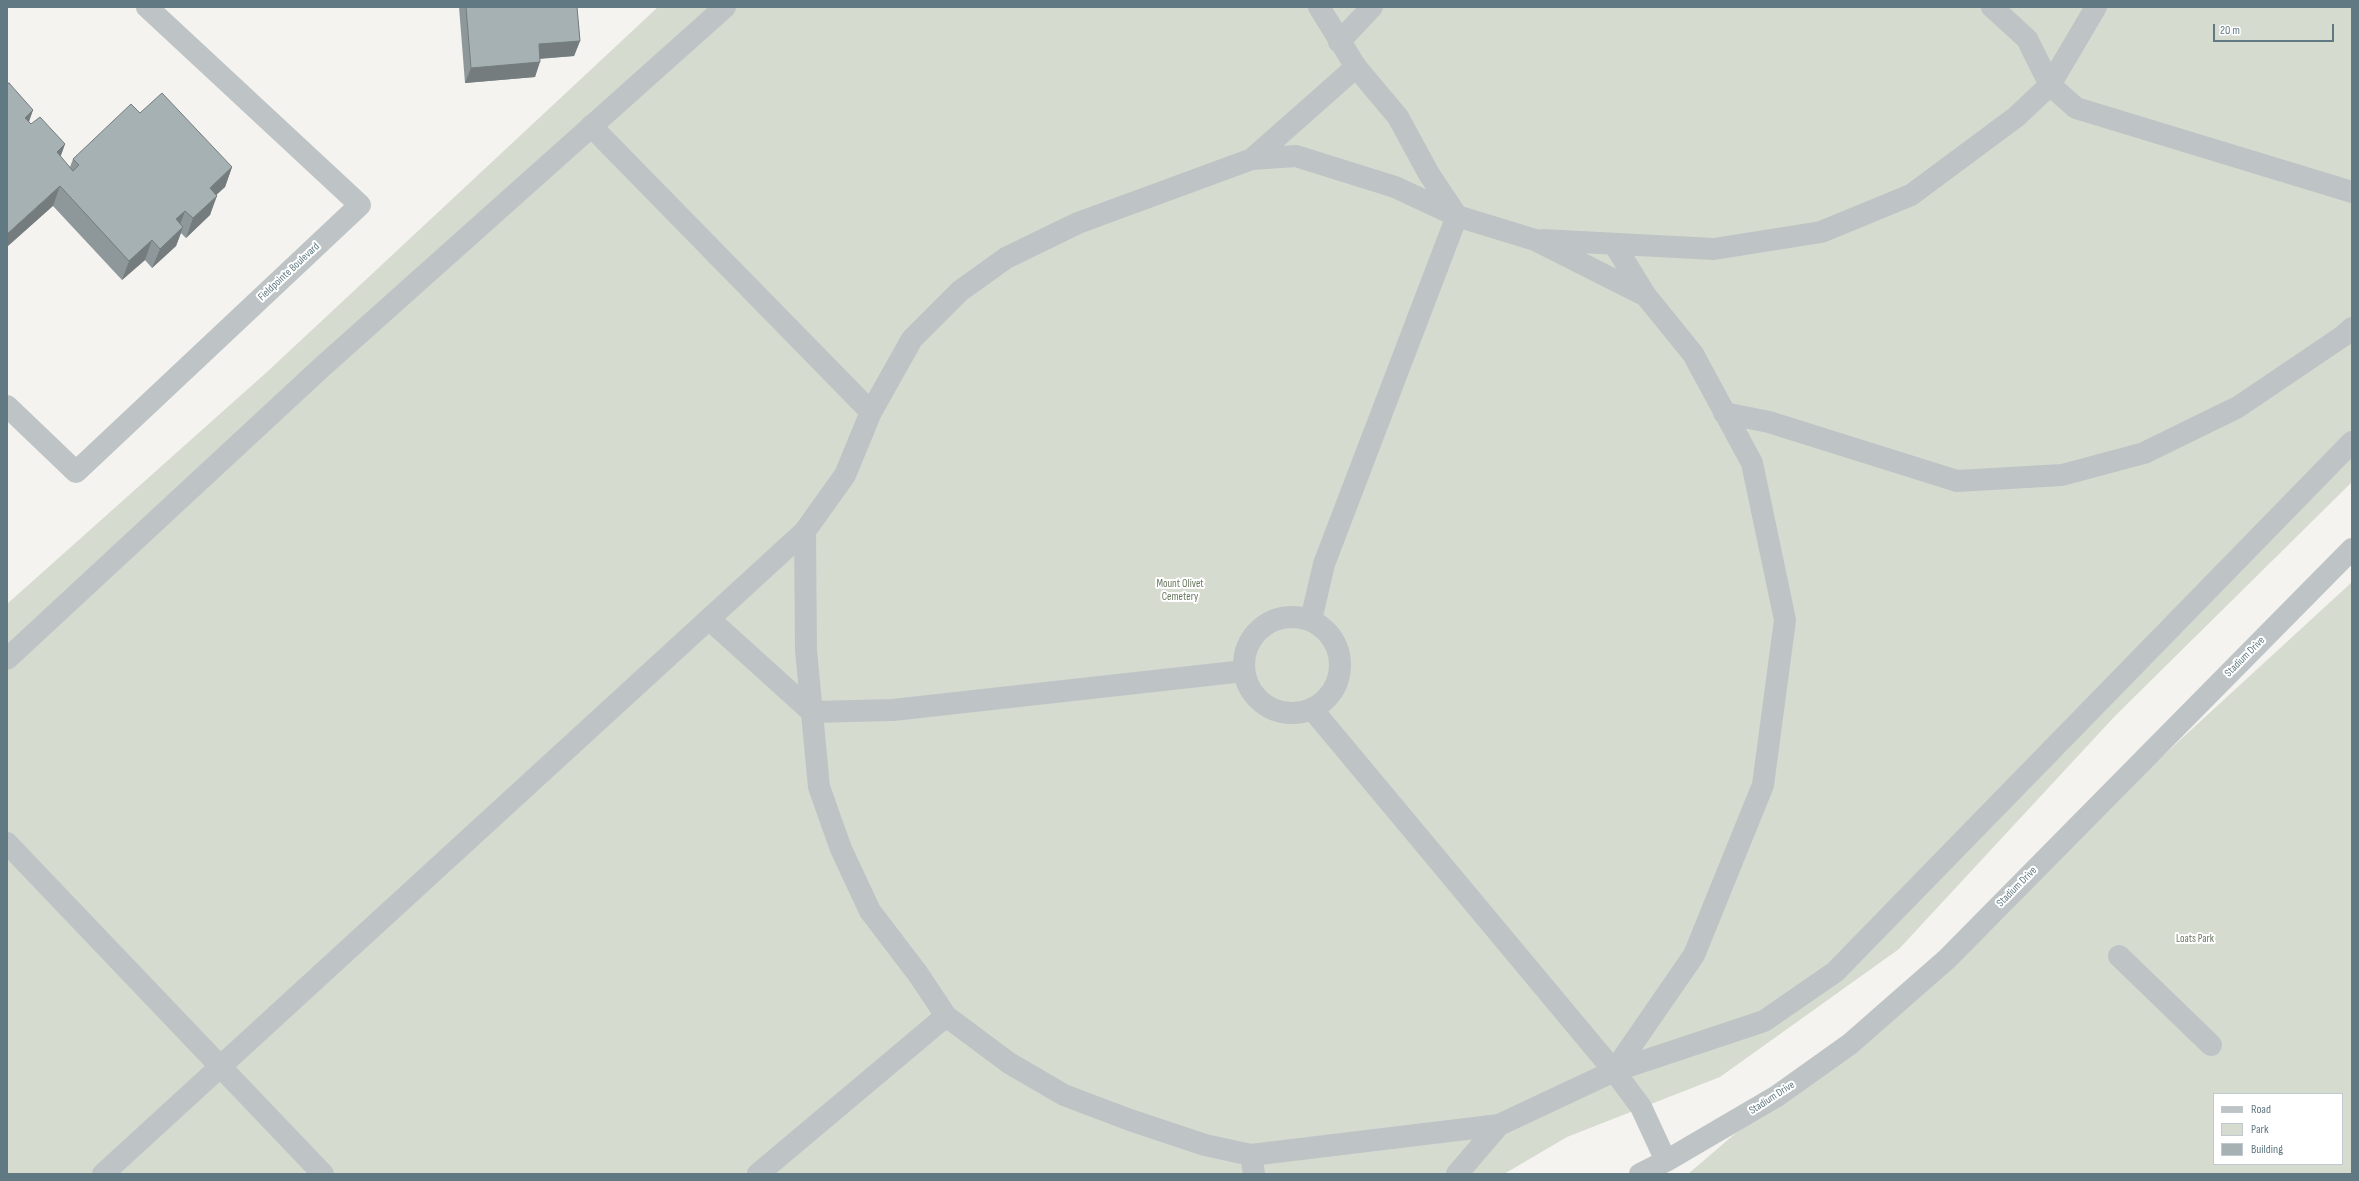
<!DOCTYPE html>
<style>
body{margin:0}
#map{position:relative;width:2359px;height:1181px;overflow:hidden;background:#f4f3ef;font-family:"Sofia Sans Condensed",sans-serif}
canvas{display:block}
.frame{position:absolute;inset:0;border:8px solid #617982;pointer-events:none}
.legend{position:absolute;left:2213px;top:1093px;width:130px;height:72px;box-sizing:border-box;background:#fff;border:1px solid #c0c9cd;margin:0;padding:5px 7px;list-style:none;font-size:12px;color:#617982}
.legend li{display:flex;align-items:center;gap:8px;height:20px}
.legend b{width:20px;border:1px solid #c0c9cd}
.scale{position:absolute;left:2213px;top:24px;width:121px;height:18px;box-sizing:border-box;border:2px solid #617982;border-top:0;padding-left:5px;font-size:12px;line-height:14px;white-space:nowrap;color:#617982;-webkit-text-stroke:3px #fff;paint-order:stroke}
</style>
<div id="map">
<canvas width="2359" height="1181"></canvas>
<div class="frame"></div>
<ul class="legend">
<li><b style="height:5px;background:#bec4c6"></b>Road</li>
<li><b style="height:11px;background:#d6dbd0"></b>Park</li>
<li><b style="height:11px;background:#a5b1b3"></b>Building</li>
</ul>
<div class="scale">20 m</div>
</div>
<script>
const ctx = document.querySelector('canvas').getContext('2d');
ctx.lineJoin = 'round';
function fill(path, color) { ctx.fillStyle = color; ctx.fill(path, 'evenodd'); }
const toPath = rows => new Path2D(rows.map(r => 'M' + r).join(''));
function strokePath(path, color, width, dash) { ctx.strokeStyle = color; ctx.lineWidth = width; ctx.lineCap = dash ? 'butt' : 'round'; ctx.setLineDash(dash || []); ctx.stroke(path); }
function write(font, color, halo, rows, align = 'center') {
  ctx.font = font + ' "Sofia Sans Condensed",sans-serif'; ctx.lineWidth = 4; ctx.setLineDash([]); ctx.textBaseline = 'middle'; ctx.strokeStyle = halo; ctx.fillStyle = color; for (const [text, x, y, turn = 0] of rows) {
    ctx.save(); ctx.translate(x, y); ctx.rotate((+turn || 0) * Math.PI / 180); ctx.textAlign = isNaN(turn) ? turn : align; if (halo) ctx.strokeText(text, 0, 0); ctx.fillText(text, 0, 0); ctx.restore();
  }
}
fill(toPath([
 [658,7,2352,7,2352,482,2115,716,1899,949,1720,1077,1567,1137,1504,1174,7,1174,7,604,268,371],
 [2352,582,2352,1174,1688,1174,1982,922],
 [2214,1094,2342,1094,2342,1164,2214,1164]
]), '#d6dbd0');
strokePath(toPath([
 [1992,7,2027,39,2050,85,2076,108,2352,192],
 [1339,42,1372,7],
 [591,126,871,412],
 [1252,159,1356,67],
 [1542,240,1714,249,1821,232,1911,195,2016,117,2050,85,2096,7],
 [1614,244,1646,296],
 [7,406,76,472,360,205,147,7],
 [1724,413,1769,422,1957,481,2062,475,2144,453,2238,407,2343,336,2352,328],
 '1244 665a48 48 0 1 1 96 0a48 48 0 1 1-96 0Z',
 [709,619,812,712,893,710,1244,671],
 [1311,620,1324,564,1457,216,1429,174,1398,117,1356,67,1319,7],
 [7,659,322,367,725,7],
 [1312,709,1614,1071,1641,1107,1666,1161],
 [7,843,323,1174],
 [2119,956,2211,1045],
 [1614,1071,1764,1021,1835,972,2352,442],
 [1251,1155,1254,1174],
 [103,1174,805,531,845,475,871,412,912,339,960,291,1006,258,1078,223,1252,159,1296,156,1395,187,1457,216,1535,240,1646,296,1693,354,1752,463,1785,620,1763,785,1694,955,1614,1071,1499,1125,1251,1155,1205,1145,1130,1120,1064,1095,1009,1063,946,1016,918,974,870,911,841,849,819,787,806,650,805,531],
 [758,1174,946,1016],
 [1457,1174,1499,1125],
 [1640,1174,1666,1161,1777,1096,1850,1044,1947,959,2352,549]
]), '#bec4c6', 22);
fill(toPath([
 [459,7,577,7,580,41,574,56,540,59,535,77,465,83],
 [7,85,33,110,29,121,31,124,65,144,60,157,70,167,73,159,140,113,232,167,225,187,216,195,210,215,186,238,181,233,176,246,152,268,145,260,122,280,53,206]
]), '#8e989a');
fill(toPath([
 [580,41,574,56,533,59,539,44],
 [540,62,535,77,465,83,471,68],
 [33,110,26,130,25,118],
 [65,144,58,164,57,152],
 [232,167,225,187,203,207,210,188],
 [60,186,53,206,7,247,7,234],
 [217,196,210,215,186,238,193,218],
 [185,211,178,230,176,219],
 [183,227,176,246,152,268,160,249],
 [152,240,145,260,122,280,129,261]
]), '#747c7d');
const building = toPath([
 [466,7,577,7,580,41,539,44,540,62,471,68,466,7],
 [9,83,33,110,25,118,31,124,40,117,65,144,57,152,73,171,79,165,73,159,131,104,140,113,162,93,232,167,210,188,217,196,193,218,185,211,176,219,183,227,160,249,152,240,129,261,60,186,7,234,7,85,9,83]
]);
fill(building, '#a5b1b3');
strokePath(building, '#747c7d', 1);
write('11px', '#617982', '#fff', [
 ["Fieldpointe Boulevard",289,272,-43],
 ["Stadium Drive",2245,657,-45],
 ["Stadium Drive",2017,887,-45],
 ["Stadium Drive",1772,1098,-33]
]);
write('11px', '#697960', '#fff', [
 ["Mount Olivet",1180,584],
 ["Cemetery",1180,597],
 ["Loats Park",2195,939]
]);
</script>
